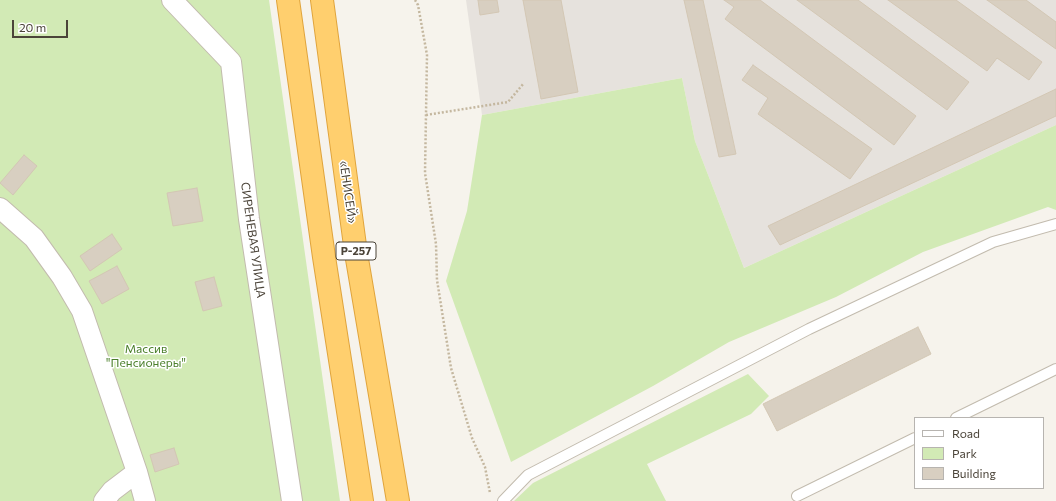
<!DOCTYPE html>
<meta charset="utf-8">
<style>
body{margin:0}
#map{position:relative;width:1056px;height:501px;overflow:hidden;background:#f6f3ec;font-family:Commissioner,sans-serif}
canvas{display:block}
.legend{position:absolute;left:914px;top:417px;width:130px;height:72px;box-sizing:border-box;background:#fff;border:1px solid #b7b4b0;margin:0;padding:5px 7px;list-style:none;font-size:12px;color:#4b4439}
.legend li{display:flex;align-items:center;gap:8px;height:20px}
.legend b{width:20px;border:1px solid #b7b4b0}
.scale{position:absolute;left:12px;top:20px;width:56px;height:18px;box-sizing:border-box;border:2px solid #4b4439;border-top:0;padding-left:5px;font-size:12px;line-height:14px;white-space:nowrap;color:#4b4439;-webkit-text-stroke:3px #fff;paint-order:stroke}
</style>
<div id="map">
<canvas width="1056" height="501"></canvas>
<ul class="legend">
<li><b style="height:5px;background:#fff"></b>Road</li>
<li><b style="height:11px;background:#d2eab5"></b>Park</li>
<li><b style="height:11px;background:#d8cfc1"></b>Building</li>
</ul>
<div class="scale">20 m</div>
</div>
<script>
const ctx = document.querySelector('canvas').getContext('2d');
ctx.lineJoin = 'round';
function fill(path, color) { ctx.fillStyle = color; ctx.fill(path, 'evenodd'); }
const toPath = rows => new Path2D(rows.map(r => 'M' + r).join(''));
function strokePath(path, color, width, dash) { ctx.strokeStyle = color; ctx.lineWidth = width; ctx.lineCap = dash ? 'butt' : 'round'; ctx.setLineDash(dash || []); ctx.stroke(path); }
function write(font, color, halo, rows, align = 'center') {
  ctx.font = font + ' Commissioner,sans-serif'; ctx.lineWidth = 3; ctx.setLineDash([]); ctx.textBaseline = 'middle'; ctx.strokeStyle = halo; ctx.fillStyle = color; for (const [text, x, y, turn = 0] of rows) {
    ctx.save(); ctx.translate(x, y); ctx.rotate((+turn || 0) * Math.PI / 180); ctx.textAlign = isNaN(turn) ? turn : align; if (halo) ctx.strokeText(text, 0, 0); ctx.fillText(text, 0, 0); ctx.restore();
  }
}
fill(toPath([
 [466,0,1056,0,1056,125,744,268,695,141,682,78,482,115]
]), '#e6e2dd');
fill(toPath([
 [0,0,269,0,340,501,0,501],
 [682,78,695,141,744,268,1056,125,1056,210,1048,207,923,252,836,297,729,342,653,386,511,462,446,281,467,211,482,115],
 [748,374,769,396,751,414,647,464,666,501,514,501,533,483]
]), '#d2eab5');
const building = toPath([
 [478,0,497,0,499,12,480,15,478,0],
 [523,0,561,0,578,92,541,99,523,0],
 [684,0,703,0,736,154,719,157,684,0],
 [724,0,760,0,916,116,894,145,725,19,734,7,724,0],
 [797,0,858,0,969,82,947,110,797,0],
 [888,0,956,0,1042,62,1029,80,997,58,987,71,888,0],
 [987,0,1026,0,1056,22,1056,49,987,0],
 [753,65,872,149,850,179,758,114,768,98,742,80,753,65],
 [1056,89,1056,116,780,245,768,226,1056,89],
 [24,155,37,166,13,195,0,183,24,155],
 [197,188,203,221,173,226,167,193,197,188],
 [112,234,122,249,90,271,80,256,112,234],
 [117,266,129,289,102,304,89,281,117,266],
 [214,277,222,306,203,311,195,282,214,277],
 [918,327,931,354,777,431,763,404,918,327],
 [174,448,179,464,155,472,150,455,174,448]
]);
fill(building, '#d8cfc1');
strokePath(building, '#d3c7b4', 1);
const lane = toPath([
 [956,418,1056,369],
 [797,496,915,438],
 [503,501,528,475,809,329,993,242,1056,224]
]);
const street = toPath([
 [172,0,231,62,249,219,292,501],
 [0,208,34,238,62,277,82,311,137,472,145,501],
 [104,501,112,491,137,472]
]);
const highway = toPath([
 [288,0,324,257,362,501],
 [322,0,356,253,398,501]
]);
strokePath(lane, '#c2bbae', 12);
strokePath(street, '#c2bbae', 22);
strokePath(highway, '#e0a43c', 24);
strokePath(toPath([
 [415,0,418,5,427,55,425,173,436,244,437,280,451,368,472,438,485,467,490,493],
 [426,115,508,102,524,83]
]), '#c4b79f', 2.5, [2, 2]);
strokePath(lane, '#fff', 10);
strokePath(street, '#fff', 20);
strokePath(highway, '#ffcf6e', 22);
for (const [x, y, w] of [
 [356,251,40]
]) { const box = new Path2D(); box.roundRect(x - w / 2, y - 9, w, 18, 3); ctx.fillStyle = '#fff'; ctx.fill(box); strokePath(box, '#4b4439', 1); }
write('bold 11px', '#4b4439', null, [
 ["Р-257",356,251]
]);
write('12px', '#4b4439', '#fff', [
 ["«ЕНИСЕЙ»",348,192,82],
 ["СИРЕНЕВАЯ УЛИЦА",253,240,82]
]);
write('12px', '#4a7f2a', '#fff', [
 ["Массив",146,349],
 ["\"Пенсионеры\"",146,363]
]);
</script>
